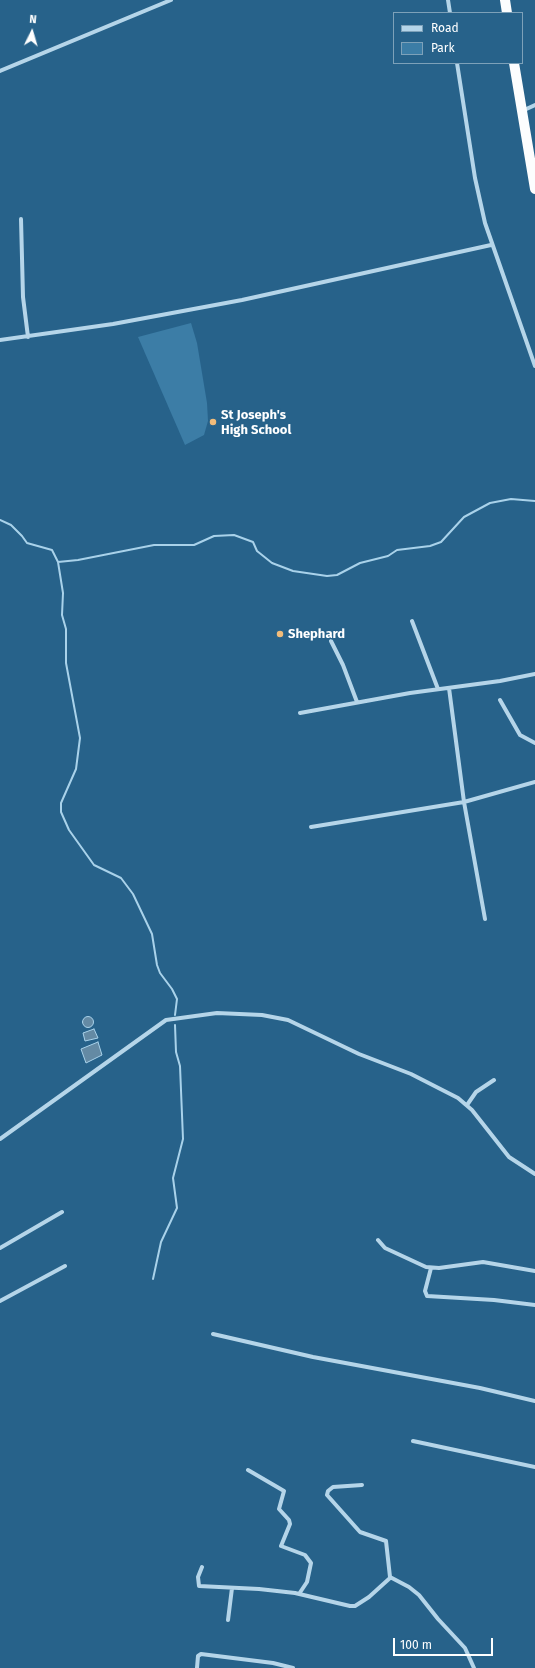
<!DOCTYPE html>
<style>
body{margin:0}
#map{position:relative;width:535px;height:1668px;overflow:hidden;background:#27628a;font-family:"Fira Sans",sans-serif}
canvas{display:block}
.legend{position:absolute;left:393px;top:12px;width:130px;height:52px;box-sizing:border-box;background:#27628a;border:1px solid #7da1b9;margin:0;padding:5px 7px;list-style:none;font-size:12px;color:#fff}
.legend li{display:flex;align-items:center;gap:8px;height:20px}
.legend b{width:20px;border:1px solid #7da1b9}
.north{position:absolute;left:12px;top:12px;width:40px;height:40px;-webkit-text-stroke:3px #27628a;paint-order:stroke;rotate:5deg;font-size:11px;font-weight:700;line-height:16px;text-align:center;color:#fff}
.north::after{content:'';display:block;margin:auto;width:14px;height:18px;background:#fff;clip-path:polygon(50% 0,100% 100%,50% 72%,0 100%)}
.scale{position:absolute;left:393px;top:1638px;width:100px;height:18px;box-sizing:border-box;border:2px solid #fff;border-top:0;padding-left:5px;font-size:12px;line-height:14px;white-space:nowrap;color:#fff;-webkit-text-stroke:3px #27628a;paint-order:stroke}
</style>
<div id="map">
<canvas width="535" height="1668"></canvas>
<ul class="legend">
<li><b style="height:5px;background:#b5d5e9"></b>Road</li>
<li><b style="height:11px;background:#3c7da6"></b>Park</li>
</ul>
<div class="north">N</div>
<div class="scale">100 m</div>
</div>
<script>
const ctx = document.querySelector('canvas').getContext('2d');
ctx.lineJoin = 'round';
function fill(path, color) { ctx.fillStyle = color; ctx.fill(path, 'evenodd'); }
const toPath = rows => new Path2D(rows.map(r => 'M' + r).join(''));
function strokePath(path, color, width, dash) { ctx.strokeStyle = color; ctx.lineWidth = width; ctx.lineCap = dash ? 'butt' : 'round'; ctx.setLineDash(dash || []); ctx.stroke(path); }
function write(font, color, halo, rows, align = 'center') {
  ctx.font = font + ' "Fira Sans",sans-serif'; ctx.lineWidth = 3; ctx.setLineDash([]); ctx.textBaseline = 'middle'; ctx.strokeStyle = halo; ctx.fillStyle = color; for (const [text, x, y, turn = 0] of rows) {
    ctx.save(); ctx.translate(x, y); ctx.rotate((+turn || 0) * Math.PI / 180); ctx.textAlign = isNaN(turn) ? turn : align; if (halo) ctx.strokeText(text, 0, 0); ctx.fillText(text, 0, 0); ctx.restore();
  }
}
fill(toPath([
 [191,323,197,343,207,403,208,421,204,435,185,445,138,337]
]), '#3c7da6');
const water = toPath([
 '82.5 1022a5.5 5.5 0 1 1 11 0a5.5 5.5 0 1 1-11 0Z',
 [94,1029,98,1038,85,1041,83,1033,94,1029],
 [98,1042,102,1055,86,1063,81,1049,98,1042]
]);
fill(water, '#648aa4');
strokePath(water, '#a9d2ea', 1);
strokePath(toPath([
 [0,520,11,525,22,536,27,543,52,550,58,562,63,593,62,615,66,629,66,663,80,738,76,769,61,803,61,812,69,830,94,865,121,878,133,894,152,934,157,965,160,973,172,989,177,999,175,1015],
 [58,562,78,560,154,545,194,545,214,536,234,535,253,542,257,551,272,563,293,571,327,576,337,575,360,563,388,556,397,550,430,546,441,542,464,517,490,503,511,499,535,501],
 [153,1279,161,1242,177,1208,173,1178,183,1139,180,1066,176,1052,175,1025]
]), '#a9d2ea', 2);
strokePath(toPath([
 [448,0,450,13],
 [457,63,475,178,485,223,535,366],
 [0,71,171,0],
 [522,111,535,105],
 [21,219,23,297,28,337],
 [0,340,113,324,242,300,491,245],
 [412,621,438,689],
 [331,641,343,665,357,702],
 [449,688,464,802,535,782],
 [500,700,520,735,535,743],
 [300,713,410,693,500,681,535,674],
 [311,827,464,802,485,919],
 [467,1105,476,1092,494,1080],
 [0,1139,166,1020,217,1013,262,1015,288,1020,359,1054,411,1074,458,1098,472,1110,509,1157,535,1174],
 [378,1240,385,1248,426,1267,439,1268,483,1262,535,1271],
 [0,1248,62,1212],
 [431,1268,425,1291,427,1296,494,1300,535,1305],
 [0,1301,65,1266],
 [213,1334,313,1357,480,1388,535,1401],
 [413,1441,535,1467],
 [248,1470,284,1491,279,1509,289,1520,290,1524,281,1546,305,1555,311,1563,307,1582,299,1594],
 [362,1485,333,1487,328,1491,327,1495,360,1532,386,1541,390,1577,409,1587,419,1595,438,1619,465,1648,474,1668],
 [202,1567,198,1577,199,1586,259,1589,295,1593,350,1606,355,1606,369,1597,390,1578],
 [228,1620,232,1588],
 [197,1668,198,1656,201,1654,273,1663,293,1668]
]), '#b5d5e9', 4);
strokePath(toPath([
 [505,0,507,13],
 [514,63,535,189]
]), '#fcfdfe', 10);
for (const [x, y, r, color] of [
 [213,422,4,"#f2bc7a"],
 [280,634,4,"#f2bc7a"]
]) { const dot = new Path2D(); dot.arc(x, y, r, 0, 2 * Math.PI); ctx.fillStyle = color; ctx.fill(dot); strokePath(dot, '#27628a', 1.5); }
write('bold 13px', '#fff', '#27628a', [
 ["St Joseph's",221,415],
 ["High School",221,430],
 ["Shephard",288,634]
], 'left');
</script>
